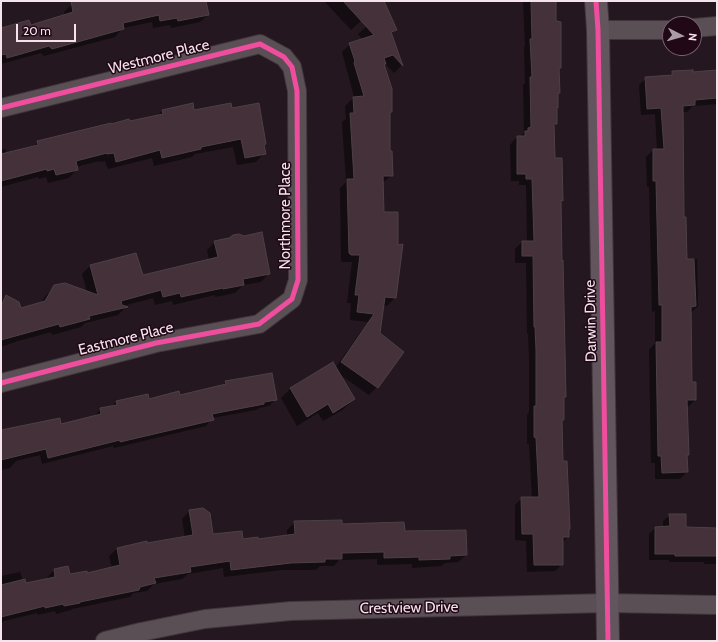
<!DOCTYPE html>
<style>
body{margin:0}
#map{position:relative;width:718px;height:642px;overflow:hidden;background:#24171f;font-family:Cabin,sans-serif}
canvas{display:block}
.frame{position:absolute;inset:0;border:2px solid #f6e4ed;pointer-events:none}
.north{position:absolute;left:662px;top:16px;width:40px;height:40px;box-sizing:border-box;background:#200816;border:1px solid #76606c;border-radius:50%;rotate:96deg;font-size:11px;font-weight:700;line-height:16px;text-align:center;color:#f6e4ed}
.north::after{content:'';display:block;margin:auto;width:14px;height:18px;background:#ac9ca5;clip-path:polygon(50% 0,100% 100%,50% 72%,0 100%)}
.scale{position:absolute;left:16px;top:24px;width:60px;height:18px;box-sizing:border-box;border:2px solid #f6e4ed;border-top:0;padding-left:5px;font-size:12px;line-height:14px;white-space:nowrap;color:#f6e4ed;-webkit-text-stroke:3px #200816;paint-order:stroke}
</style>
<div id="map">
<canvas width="718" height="642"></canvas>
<div class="frame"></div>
<div class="north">N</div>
<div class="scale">20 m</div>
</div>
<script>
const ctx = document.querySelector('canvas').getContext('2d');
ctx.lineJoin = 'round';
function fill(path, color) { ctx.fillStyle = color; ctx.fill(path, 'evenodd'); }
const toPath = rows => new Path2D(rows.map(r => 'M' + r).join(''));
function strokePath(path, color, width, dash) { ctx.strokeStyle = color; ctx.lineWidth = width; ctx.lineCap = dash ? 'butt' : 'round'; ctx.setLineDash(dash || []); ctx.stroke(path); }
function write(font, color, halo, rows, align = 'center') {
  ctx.font = font + ' Cabin,sans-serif'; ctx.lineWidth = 3; ctx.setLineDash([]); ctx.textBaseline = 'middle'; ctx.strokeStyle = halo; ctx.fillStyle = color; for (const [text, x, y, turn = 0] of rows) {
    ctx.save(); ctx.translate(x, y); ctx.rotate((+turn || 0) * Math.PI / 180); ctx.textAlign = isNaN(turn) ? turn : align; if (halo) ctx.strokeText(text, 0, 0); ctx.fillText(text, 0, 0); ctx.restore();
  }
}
fill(toPath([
 [87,1,205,1,208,15,200,22,171,28,170,25,153,28,152,22,123,28,115,37,44,56,41,53,1,64,1,29,30,26,65,16,64,12,72,4],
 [324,1,382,1,351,30],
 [523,1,555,1,555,21,560,68,558,69,559,92,557,94,557,107,556,109,556,124,553,127,554,159,562,200,560,202,561,262,562,261,565,397,563,400,563,420,561,422,562,462,568,537,562,543,562,564,555,571,527,572,526,541,515,540,515,505,522,498,532,498,529,444,527,444,527,415,529,412,529,358,528,334,527,334,526,263,515,263,515,249,522,242,527,242,526,185,519,185,519,181,511,181,510,145,517,137,521,137,521,136,524,133,523,85,525,83,524,47,525,46],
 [386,20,401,66,394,73,385,63,383,65,391,112,389,114,389,152,392,175,382,183,383,214,395,298,387,306,383,305,379,333,402,352,377,387,369,395,339,374,354,399,344,409,323,421,318,413,297,426,281,398,291,388,335,368,368,322,350,320,351,303,347,303,352,262,342,262,341,261,340,188,346,182,342,122,346,119,345,106,354,97,342,52,350,44,363,40,358,34,366,27],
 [717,71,717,104,693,106,687,112,682,112,683,218,686,260,697,259,698,306,690,313,691,383,695,400,688,407,686,407,688,455,686,457,687,472,680,479,655,479,655,463,651,463,649,350,655,343,655,311,652,312,649,187,647,187,646,157,653,150,657,150,655,114,641,115,639,85,646,78,668,76,672,72,692,73],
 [192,105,194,112,232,109,265,144,263,146,264,153,256,162,237,165,233,147,195,154,192,157,154,166,152,158,108,169,105,161,99,162,99,161,76,167,77,169,69,178,48,183,46,177,39,179,38,177,1,187,1,150,5,149,7,154,32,148,38,142,111,125,157,116,162,111],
 [215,242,269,273,261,282,243,285,235,293,215,297,215,295,173,305,172,301,155,305,153,298,123,306,126,307,118,315,85,323,81,327,52,335,51,332,18,341,1,347,1,302,7,296,20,309,41,303,46,295,55,286,87,292,82,274,90,266,142,276,209,260,207,250],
 [225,382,275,400,269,406,259,408,256,410,212,418,206,426,114,448,113,446,42,464,40,455,16,461,10,468,1,470,1,430,61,426,94,416,101,409,111,407,116,402,179,396,221,387],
 [190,511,212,536,242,540,258,540,287,536,287,530,295,522,341,525,404,532,466,555,458,562,445,563,441,566,412,568,412,564,377,565,377,559,339,560,334,566,320,566,316,570,282,570,224,577,223,568,188,574,182,579,154,584,147,591,133,593,130,597,72,609,71,610,56,614,55,611,38,615,37,613,4,621,1,624,1,576,20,572,23,580,25,584,47,580,47,578,54,570,70,576,86,574,112,568,109,556,117,549,185,538,182,519],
 [670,515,685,528,717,529,717,564,704,564,704,562,669,562,669,560,649,560,649,534,655,528,663,527,663,521]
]), '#0007');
const building = toPath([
 [71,1,206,1,209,15,178,21,177,18,160,21,159,15,123,23,124,29,52,49,49,46,7,58,6,54,1,55,1,28,29,20,31,25,73,12,71,1],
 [343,1,384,1,397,30,391,32,403,66,393,55,384,58,386,64,384,64,392,89,392,112,390,112,390,151,392,151,393,176,383,176,384,212,398,212,398,245,403,244,396,298,385,297,380,333,404,352,378,388,341,362,374,314,357,312,359,295,355,295,360,255,351,255,349,253,347,179,354,179,350,113,354,113,353,97,364,96,354,63,355,61,349,43,374,35,343,1],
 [531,1,556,1,556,21,561,22,561,68,559,68,560,93,558,93,558,108,557,107,557,124,554,124,555,158,562,158,563,201,561,200,562,261,563,260,566,397,564,397,564,420,562,420,563,461,567,461,570,529,569,529,569,537,563,537,563,565,534,565,533,534,522,534,521,497,539,497,536,438,534,437,534,406,536,406,536,350,535,327,534,327,533,256,522,256,522,241,534,241,532,179,526,179,526,174,517,174,517,136,525,136,525,131,528,131,528,128,531,127,530,77,532,77,530,39,532,39,531,1],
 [693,70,693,72,717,70,717,98,695,100,695,105,683,106,684,217,686,217,687,259,694,259,696,306,691,307,692,382,696,382,696,400,687,400,689,455,687,455,688,472,662,473,661,456,658,456,656,342,662,342,662,305,659,305,656,181,653,181,653,149,664,149,661,108,647,109,645,77,672,75,672,71,693,70],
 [193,103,194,110,231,103,232,108,259,103,266,144,264,145,266,154,245,158,241,139,201,147,201,149,162,158,160,150,116,162,114,153,107,154,107,153,76,161,78,170,56,175,54,169,47,171,47,169,1,181,1,154,38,145,37,141,111,123,111,124,129,119,130,121,163,114,162,110,193,103],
 [262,232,270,274,243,279,244,285,223,289,223,288,181,297,180,293,163,297,161,290,121,301,122,305,128,307,89,316,90,319,60,327,59,324,1,340,1,306,6,295,19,302,21,308,45,301,54,285,65,283,98,295,90,265,136,253,143,275,218,257,214,241,229,238,233,235,239,234,244,236,262,232],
 [333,362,355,399,333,413,328,404,307,417,290,388,333,362],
 [272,373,277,400,264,402,264,404,212,414,214,420,120,442,120,440,48,458,46,449,1,460,1,430,60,418,61,424,101,414,100,408,117,405,116,401,148,394,149,399,179,391,180,395,226,384,225,381,272,373],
 [203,508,210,513,213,534,242,531,243,539,258,537,258,539,295,534,294,521,342,520,342,524,404,522,405,531,466,530,467,555,450,556,450,559,419,560,419,557,384,558,384,552,342,553,342,559,325,559,325,562,291,563,231,570,230,561,190,567,191,572,154,578,156,583,140,587,139,590,80,602,80,603,64,606,63,604,45,608,45,606,1,617,1,585,25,579,26,583,55,577,54,569,68,566,70,574,87,571,87,573,120,565,117,548,147,541,147,543,193,535,189,510,203,508],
 [669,514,686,514,686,527,717,528,717,556,675,556,675,554,655,554,655,527,670,526,669,514]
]);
fill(building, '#453139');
strokePath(building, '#4d4146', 1);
const street = toPath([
 [694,28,717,26],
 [598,30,670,30],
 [1,108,260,44,284,57,292,67,297,91,298,280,292,299,259,324,156,343,1,383],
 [105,641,141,632,205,619,291,611,607,603,717,605]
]);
const secondary = toPath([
 [596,1,598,30,608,641]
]);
strokePath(street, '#3f353a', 20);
strokePath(secondary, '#3f353a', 24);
strokePath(street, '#5a4f55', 18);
strokePath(secondary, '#62555e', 22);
strokePath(toPath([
 [596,1,598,30,608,641],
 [1,108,260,44,284,57,292,67,297,91,298,280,292,299,259,324,156,343,1,383]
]), '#ef4d9e', 5);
write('15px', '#f6e4ed', '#200816', [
 ["Westmore Place",159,57,-14],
 ["Northmore Place",286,216,-90],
 ["Darwin Drive",591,321,-91],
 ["Eastmore Place",126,339,-14],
 ["Crestview Drive",409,608,-1]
]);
</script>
